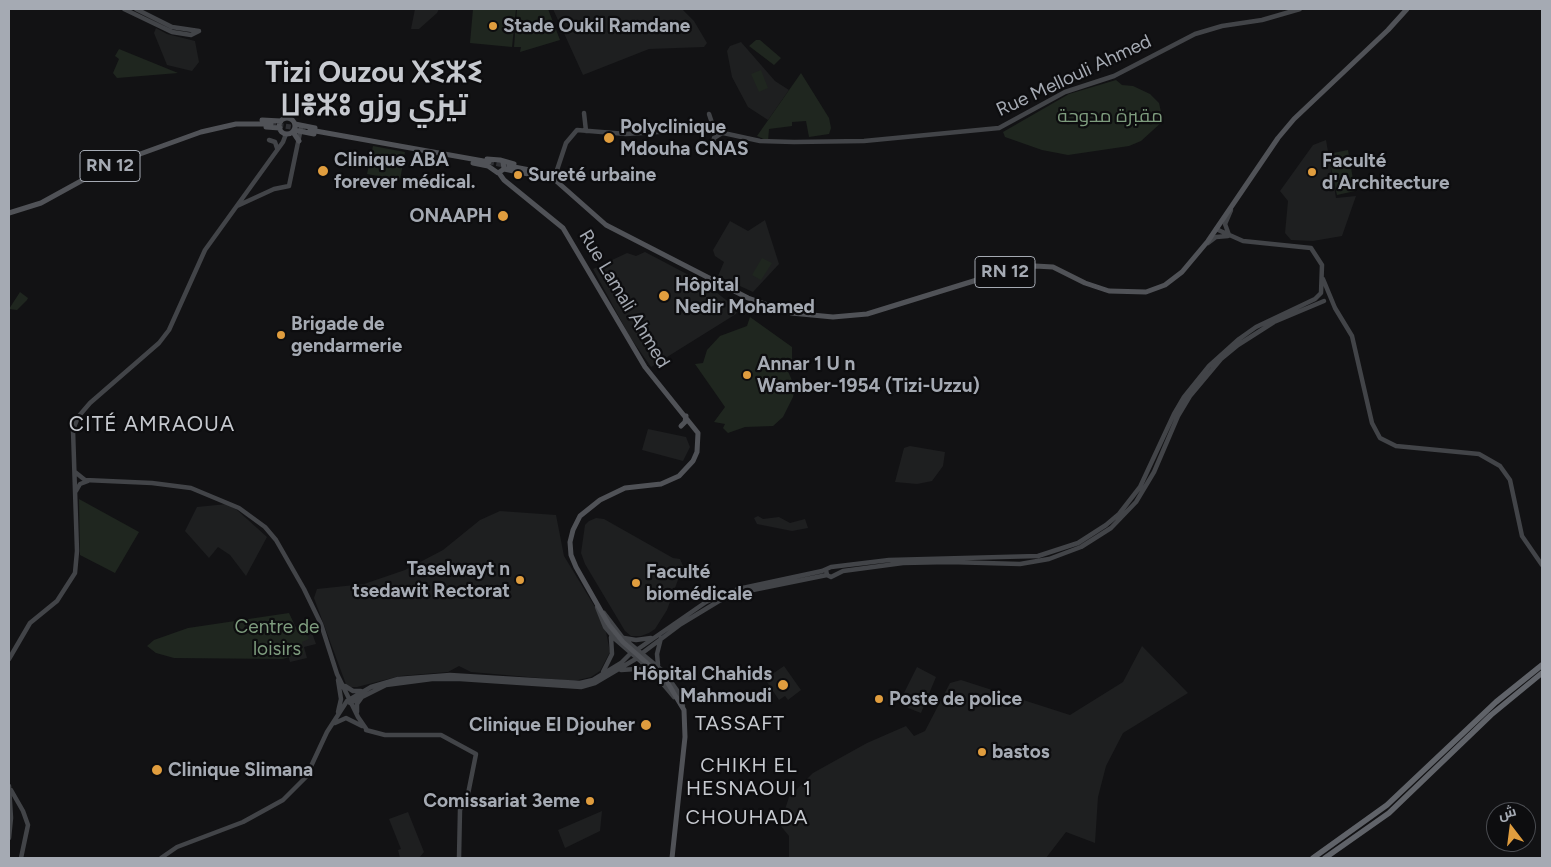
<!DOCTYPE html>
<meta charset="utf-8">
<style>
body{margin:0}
#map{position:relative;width:1551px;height:867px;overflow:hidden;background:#121214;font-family:Figtree,Cairo,sans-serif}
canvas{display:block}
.frame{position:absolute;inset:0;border:10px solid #a5aab3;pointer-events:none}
.north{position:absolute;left:1486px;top:802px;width:50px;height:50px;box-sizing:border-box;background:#0d0d0f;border:1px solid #4a4c51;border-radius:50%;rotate:345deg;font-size:14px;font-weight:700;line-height:20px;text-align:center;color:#a5aab3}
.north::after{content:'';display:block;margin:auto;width:18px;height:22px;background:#e09d3e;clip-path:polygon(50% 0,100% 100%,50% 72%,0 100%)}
</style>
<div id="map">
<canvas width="1551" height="867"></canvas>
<div class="frame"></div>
<div class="north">ش</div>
</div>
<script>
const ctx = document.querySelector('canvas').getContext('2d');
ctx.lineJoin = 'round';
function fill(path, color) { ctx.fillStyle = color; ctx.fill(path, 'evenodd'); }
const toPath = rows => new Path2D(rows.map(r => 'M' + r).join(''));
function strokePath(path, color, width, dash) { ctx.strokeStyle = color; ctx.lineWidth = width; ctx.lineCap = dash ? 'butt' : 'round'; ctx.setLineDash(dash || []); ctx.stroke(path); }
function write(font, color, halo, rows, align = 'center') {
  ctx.font = font + ' Figtree,Cairo,"Noto Sans Tifinagh",sans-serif'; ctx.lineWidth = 4.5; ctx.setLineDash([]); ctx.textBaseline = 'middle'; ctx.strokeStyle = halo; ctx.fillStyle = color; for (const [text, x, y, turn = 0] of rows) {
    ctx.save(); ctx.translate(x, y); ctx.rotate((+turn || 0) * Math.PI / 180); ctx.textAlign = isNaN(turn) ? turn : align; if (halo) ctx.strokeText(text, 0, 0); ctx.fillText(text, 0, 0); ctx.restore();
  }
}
fill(toPath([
 [415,9,439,9,437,13,419,29,411,29],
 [553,9,682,9,694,21,707,43,704,47,649,49,583,75],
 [156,28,167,34,195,41,199,62,192,71,167,65,154,33],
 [741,42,775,81,789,90,768,120,748,107,732,77,727,51,730,46],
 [1326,140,1336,198,1356,196,1342,236,1313,241,1291,240,1285,233,1288,201,1280,191,1313,145],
 [765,220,779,264,753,292,718,276,724,262,715,256,713,250,730,221,748,231],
 [645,252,704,283,738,309,736,314,651,367,630,337,593,269,627,253,636,256],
 [648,429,686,437,690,447,683,461,642,450],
 [910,446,945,452,943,466,932,481,917,484,895,482,904,448],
 [227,504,237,510,267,537,246,576,230,555,218,547,209,558,185,531,197,507],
 [500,511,556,515,564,556,595,607,606,632,610,652,600,671,591,677,574,681,471,672,459,666,448,672,400,676,357,687,347,687,314,598,317,589,364,584,405,570,443,550,480,520],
 [758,516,763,519,779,517,790,523,805,519,808,528,792,531,757,524,754,518],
 [596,518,604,519,673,558,680,559,683,566,667,610,655,629,649,633,641,636,631,636,625,631,585,564,581,553,585,525,589,521],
 [310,627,316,644,304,647,307,658,290,662,282,634],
 [1142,646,1188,693,1123,733,1106,766,1098,797,1095,843,1066,832,1046,858,789,858,789,836,780,825,789,797,813,773,867,743,906,726,914,736,925,731,950,683,961,680,1070,715,1123,682],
 [784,666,801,690,788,700,785,696,779,700,765,679],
 [917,667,936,677,921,713,908,708,901,699],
 [602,811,600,831,565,848,558,830],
 [408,812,424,852,419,858,400,858,398,850,401,849,389,819]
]), '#1e1f20');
fill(toPath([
 [473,9,516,9,512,47,470,43],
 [517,9,548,9,560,40,520,52,521,47,514,47],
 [756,40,760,40,781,58,774,65,749,46],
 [119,49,178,73,117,78,113,73,119,59,115,56],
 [761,70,768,88,759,92,751,74],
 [801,73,829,118,831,128,829,134,809,137,806,121,792,122,792,126,769,129,768,141,757,136],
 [1116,80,1122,85,1133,86,1150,94,1159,103,1163,121,1141,141,1129,146,1068,155,1042,150,1005,137,1003,132,1069,94],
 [373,146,405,152,400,180,367,174],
 [1348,150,1355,191,1337,195,1328,154],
 [762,258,772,263,761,280,752,275],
 [20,292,28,298,27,300,17,310,9,309],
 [750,317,792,347,792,360,786,367,795,387,793,397,783,417,773,426,745,427,728,433,723,428,725,424,714,422,725,407,695,364,703,363,707,350,720,336,747,326],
 [79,499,139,532,115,573,80,555],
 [289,613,297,630,305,630,309,639,302,642,304,654,282,659,174,658,156,653,147,646,154,640,188,628]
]), '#1f261f');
strokePath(toPath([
 [271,124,310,130],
 [489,162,509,166]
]), '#2f3034', 5, [5, 2.5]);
strokePath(toPath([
 [124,9,172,32,191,35,199,31],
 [136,9,172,27,199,31],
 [584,113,586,131],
 [709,114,712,123,720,130],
 [269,140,275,142,277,148],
 [712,146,714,138,722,133],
 [554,179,566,143,577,130,626,134,705,129,760,141,794,142,864,141,999,128,1065,92,1114,76,1195,34,1222,26,1262,20,1300,9],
 [237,206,274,189,289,186,301,128],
 [1229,235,1225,224,1231,210],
 [1208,243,1216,237,1228,236],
 [1323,279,1335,308,1352,336,1372,423,1380,438,1396,446,1479,454,1500,466,1510,480,1522,536,1542,565],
 [75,472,85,480,152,483,191,488,239,508,265,527,276,540,304,589,321,624,337,674,358,717,367,730],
 [76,491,80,484,88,481],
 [826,570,827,575,831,577,843,571,903,563,949,562,1020,564,1049,559,1081,547,1111,528,1136,502,1154,472,1178,416,1190,396,1221,359,1238,345,1274,322,1324,301],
 [597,607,605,627,615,639,652,671,674,697],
 [604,613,623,638,664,672,679,693,683,706],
 [624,638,636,640,651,638],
 [638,649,706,602,738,589,822,571,831,567,889,560,1038,556,1078,543,1106,525,1119,514,1140,487,1174,414,1184,397,1209,366,1239,339,1256,327,1315,299,1321,293,1322,265,1311,248,1243,241,1216,229],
 [637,657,681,624,719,601,743,592,827,575],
 [9,659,30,623,57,601,75,573,77,551,73,430,78,417,90,403,159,343,169,330,205,250,283,142,286,134],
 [658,665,657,654,661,638],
 [621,670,636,669,650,671],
 [603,672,612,654,611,637],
 [345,686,353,691,361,691],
 [350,703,386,685,432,679,460,679,581,687,595,683,639,657],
 [338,712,341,699,338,680],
 [357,712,357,704,362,697],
 [335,723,346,718,362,726],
 [366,730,385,735,441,735,476,754,468,794,460,810,459,858],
 [9,786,11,818,9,838],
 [11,790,23,811,28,825,21,858],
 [161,858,177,847,243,822,283,800,306,777,327,732,347,701,371,687,398,679,450,675,580,683,593,680,621,663,634,650]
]), '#424448', 4.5);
strokePath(toPath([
 '279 126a8 8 0 1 1 16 0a8 8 0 1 1-16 0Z',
 [262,120,281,121],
 [295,124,315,128],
 [266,127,280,128],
 [294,130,314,134],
 [310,130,489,162],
 [293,132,299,141],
 [487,159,500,160,514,164],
 [473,163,488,166,498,173,504,169,503,162],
 [509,166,540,172,554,179,606,225,748,298,791,313,833,317,867,314,993,275,1035,266,1053,267,1085,283,1109,291,1146,292,1165,285,1182,272,1208,241,1278,138,1294,119,1388,30,1407,9],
 [504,169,548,178],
 [499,173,504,180,563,228,645,367,698,433,697,452,693,461,679,476,661,484,625,488,600,500,580,516,573,530,570,542,571,555,576,567,609,625,623,642,666,680,684,710,685,737,672,858],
 [9,213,41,203,101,170,129,158,201,132,236,124,271,124],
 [681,426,685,422,686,416]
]), '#505257', 5);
strokePath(toPath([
 [1313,858,1387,805,1496,702,1542,665],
 [1325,858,1389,813,1491,715,1542,673]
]), '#606369', 5.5);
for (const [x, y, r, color] of [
 [493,26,5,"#e09d3e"],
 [609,138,6,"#e09d3e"],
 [323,171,6,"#e09d3e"],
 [1312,172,5,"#e09d3e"],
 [518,175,5,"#e09d3e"],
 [503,216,6,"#e09d3e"],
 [664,296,6,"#e09d3e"],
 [281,335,5,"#e09d3e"],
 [747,375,5,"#e09d3e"],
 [520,580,5,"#e09d3e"],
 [636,583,5,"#e09d3e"],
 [783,685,6,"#e09d3e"],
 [879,699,5,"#e09d3e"],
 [646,725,6,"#e09d3e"],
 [982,752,5,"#e09d3e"],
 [157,770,6,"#e09d3e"],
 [590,801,5,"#e09d3e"]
]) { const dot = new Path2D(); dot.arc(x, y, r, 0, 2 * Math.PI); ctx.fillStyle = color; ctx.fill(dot); strokePath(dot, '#0d0d0f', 2); }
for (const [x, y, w] of [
 [110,166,60],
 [1005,272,60]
]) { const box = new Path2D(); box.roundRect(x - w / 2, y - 15.5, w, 31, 4); ctx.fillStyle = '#0d0d0f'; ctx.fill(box); strokePath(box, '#a5aab3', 1); }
write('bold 18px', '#a5aab3', null, [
 ["RN 12",110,166],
 ["RN 12",1005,272]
]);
write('bold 19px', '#a5aab3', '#0d0d0f', [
 ["Stade Oukil Ramdane",503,26],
 ["Polyclinique",620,127],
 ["Mdouha CNAS",620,149],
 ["Clinique ABA",334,160],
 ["forever médical.",334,182],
 ["Faculté",1322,161],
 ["d'Architecture",1322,183],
 ["Sureté urbaine",528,175],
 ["ONAAPH",492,216,"right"],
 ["Hôpital",675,285],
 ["Nedir Mohamed",675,307],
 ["Brigade de",291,324],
 ["gendarmerie",291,346],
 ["Annar 1 U n",757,364],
 ["Wamber-1954 (Tizi-Uzzu)",757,386],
 ["Taselwayt n",510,569,"right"],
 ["tsedawit Rectorat",510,591,"right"],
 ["Faculté",646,572],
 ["biomédicale",646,594],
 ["Hôpital Chahids",772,674,"right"],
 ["Mahmoudi",772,696,"right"],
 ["Poste de police",889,699],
 ["Clinique El Djouher",635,725,"right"],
 ["bastos",992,752],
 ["Clinique Slimana",168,770],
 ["Comissariat 3eme",580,801,"right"]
], 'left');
write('19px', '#a5aab3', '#0d0d0f', [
 ["Rue Mellouli Ahmed",1074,76,-25],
 ["Rue Lamali Ahmed",624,299,59]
]);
write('19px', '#7e9c7e', '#0d0d0f', [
 ["مقبرة مدوحة",1110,116],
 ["Centre de",277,627],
 ["loisirs",277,649]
]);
ctx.letterSpacing = '1px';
write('20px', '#c6c9cf', '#0d0d0f', [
 ["TASSAFT",740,724],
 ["CHIKH EL",749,766],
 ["HESNAOUI 1",749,789],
 ["CHOUHADA",747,818]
]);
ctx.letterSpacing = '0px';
ctx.letterSpacing = '1px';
write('21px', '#c6c9cf', '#0d0d0f', [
 ["CITÉ AMRAOUA",152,425]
]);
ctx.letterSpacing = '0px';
write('bold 29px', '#c6c9cf', '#0d0d0f', [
 ["Tizi Ouzou ⵝⵉⵣⵉ",374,74],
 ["ⵡⴻⵣⵓ تيزي وزو",374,107]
]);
</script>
